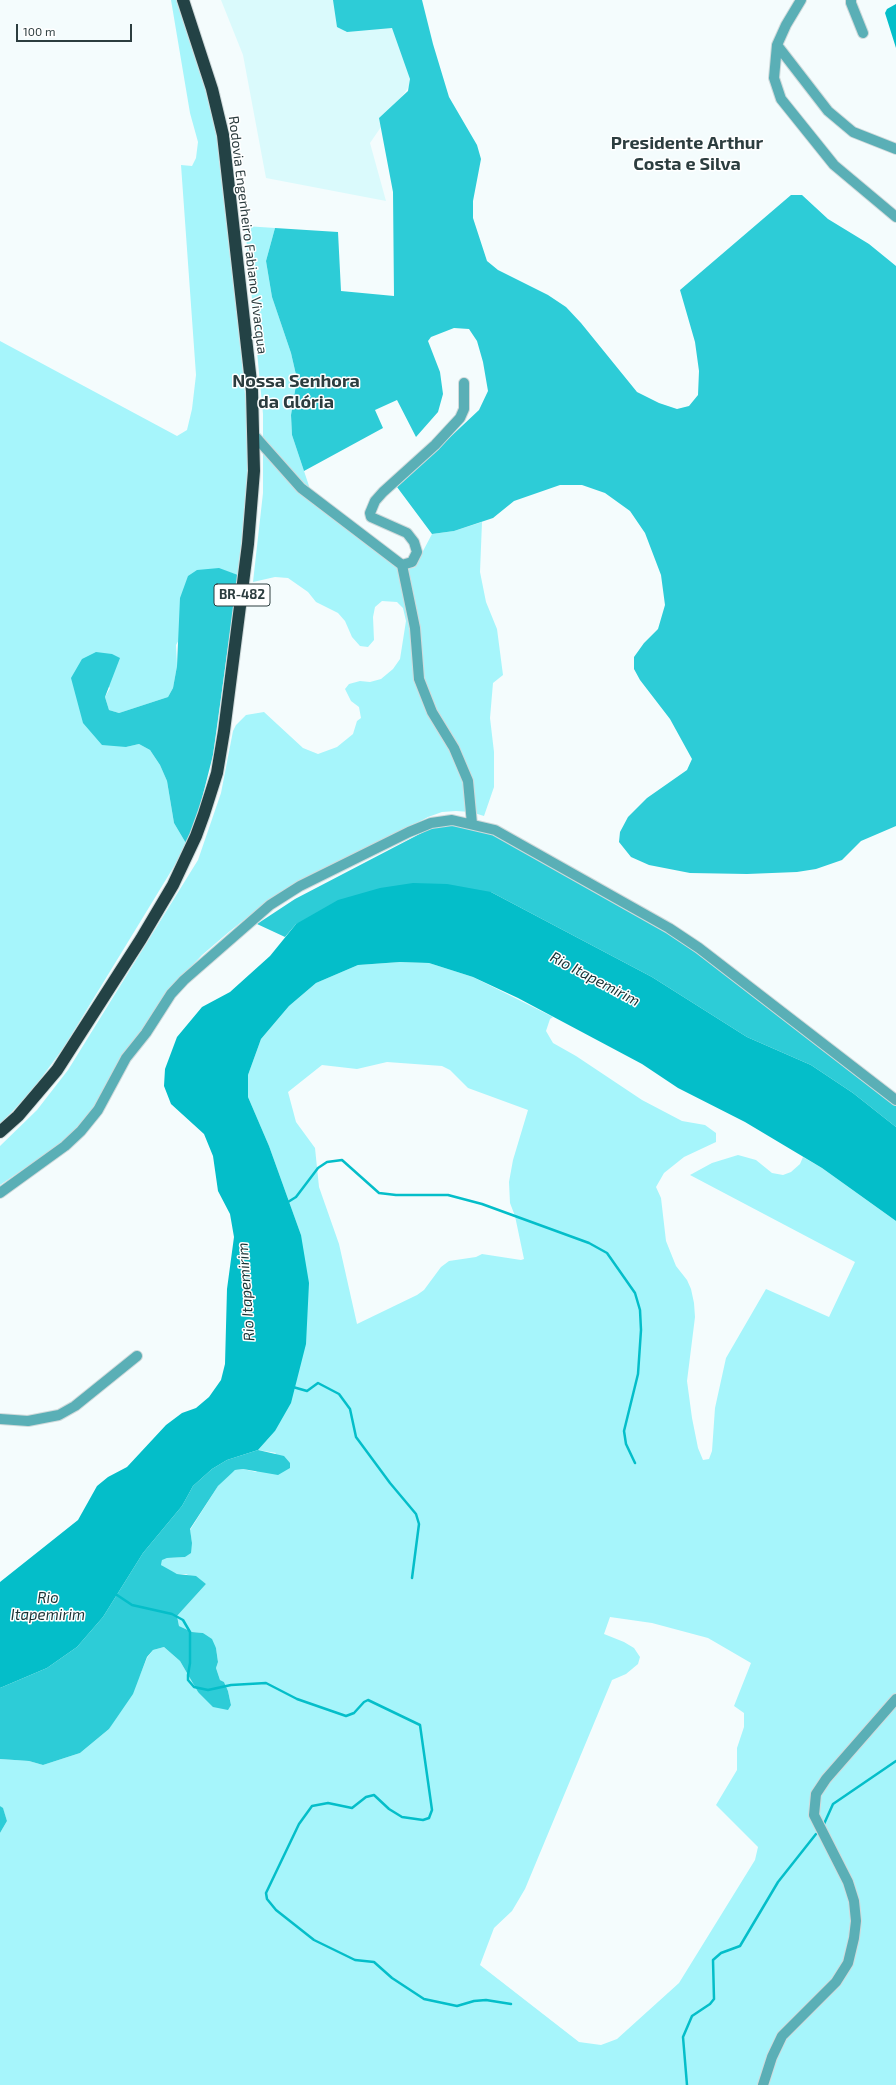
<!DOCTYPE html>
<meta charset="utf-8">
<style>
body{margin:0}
#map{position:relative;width:896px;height:2085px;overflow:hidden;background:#f4fcfd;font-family:"Exo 2",sans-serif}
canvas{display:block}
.scale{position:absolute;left:16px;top:24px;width:116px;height:18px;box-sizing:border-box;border:2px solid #2c3d3f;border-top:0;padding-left:5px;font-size:12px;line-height:14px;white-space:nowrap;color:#2c3d3f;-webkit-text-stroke:3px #fff;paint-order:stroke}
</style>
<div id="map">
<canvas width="896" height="2085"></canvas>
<div class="scale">100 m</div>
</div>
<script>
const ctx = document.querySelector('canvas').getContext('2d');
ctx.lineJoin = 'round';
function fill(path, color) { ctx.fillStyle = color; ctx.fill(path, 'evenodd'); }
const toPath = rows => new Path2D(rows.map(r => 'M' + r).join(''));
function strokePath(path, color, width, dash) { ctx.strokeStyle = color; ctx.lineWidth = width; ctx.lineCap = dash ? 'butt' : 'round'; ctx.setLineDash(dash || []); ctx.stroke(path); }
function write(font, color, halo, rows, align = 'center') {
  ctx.font = font + ' "Exo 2",sans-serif'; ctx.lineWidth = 3; ctx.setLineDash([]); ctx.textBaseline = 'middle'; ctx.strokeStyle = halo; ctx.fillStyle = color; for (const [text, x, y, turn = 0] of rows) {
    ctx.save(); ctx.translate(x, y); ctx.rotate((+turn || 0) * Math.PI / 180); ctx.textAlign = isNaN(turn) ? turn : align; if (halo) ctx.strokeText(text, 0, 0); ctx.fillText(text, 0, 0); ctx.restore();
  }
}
fill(toPath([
 [221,0,339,0,345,32,399,20,416,76,370,143,386,201,266,178,243,55]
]), '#dafafc');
fill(toPath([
 [171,0,180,0,209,97,221,145,247,415,247,489,238,575,219,569,176,645,177,666,173,688,168,697,119,713,109,710,105,697,110,688,82,659,126,747,139,744,150,750,160,765,167,781,174,823,187,845,64,1047,31,1092,0,1124,0,341,177,436,187,430,192,409,196,375,181,165,192,166,196,158,198,142,190,113],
 [245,226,275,228,266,261,272,297,291,353,297,379,291,415,292,435,315,504,358,527,414,568,432,534,454,531,482,522,480,572,486,602,497,629,503,675,493,683,490,718,494,752,494,787,484,816,471,812,456,811,442,812,428,817,259,908,230,931,202,955,177,982,87,1119,65,1141,0,1185,0,1146,37,1110,68,1070,198,860,221,793,233,731,236,725,246,715,264,712,303,748,318,754,337,747,353,734,357,721,361,718,359,707,351,701,345,689,349,684,360,681,370,682,381,679,393,669,400,659,406,621,403,608,397,602,382,601,375,607,373,617,374,640,368,647,360,646,352,637,345,621,338,613,316,602,308,592,288,578,275,577,253,582,263,493,263,414],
 [400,962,429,963,473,977,553,1017,550,1019,546,1031,553,1043,576,1056,642,1100,682,1121,705,1125,716,1133,716,1142,684,1157,664,1173,656,1187,661,1198,666,1241,676,1266,687,1280,691,1289,694,1303,695,1317,687,1381,692,1418,698,1448,703,1460,709,1459,712,1451,715,1408,726,1358,766,1289,829,1317,855,1262,690,1175,712,1163,738,1155,756,1160,772,1173,783,1175,791,1172,800,1164,803,1157,822,1168,896,1221,896,2085,0,2085,0,1833,7,1821,3,1809,0,1806,0,1759,29,1761,43,1765,80,1753,109,1729,140,1675,147,1658,153,1650,164,1647,180,1661,198,1692,231,1705,228,1691,224,1682,220,1680,216,1668,218,1662,216,1648,203,1633,192,1632,179,1626,177,1616,206,1584,186,1574,177,1574,167,1570,161,1565,162,1559,167,1558,185,1557,192,1543,190,1530,218,1486,228,1475,235,1470,243,1469,256,1472,276,1453,258,1450,275,1431,301,1235,269,1146,248,1097,248,1075,261,1039,289,1006,316,983,358,965],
 [387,1062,442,1066,450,1070,468,1088,528,1110,513,1160,509,1182,510,1203,515,1216,524,1259,521,1260,482,1254,476,1257,449,1261,441,1267,424,1290,417,1295,357,1324,339,1244,319,1187,315,1148,296,1122,288,1092,322,1065,357,1069],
 [610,1617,652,1623,708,1638,751,1663,734,1706,744,1713,744,1727,737,1748,737,1770,716,1805,758,1847,755,1860,679,1983,617,2039,601,2045,579,2042,480,1965,494,1928,512,1911,525,1889,612,1680,626,1674,638,1664,640,1657,634,1648,624,1642,604,1634]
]), '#a6f5fb');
fill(toPath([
 [333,0,422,0,433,44,449,97,477,145,481,159,473,201,473,218,487,261,498,270,548,295,566,307,581,323,637,392,659,403,677,409,689,406,698,395,699,371,695,342,680,290,791,195,802,195,828,219,869,244,896,266,896,826,861,841,842,860,816,869,797,872,747,874,690,873,649,865,631,857,619,842,620,832,628,817,647,798,687,770,692,759,670,719,640,680,634,669,634,657,644,643,658,629,665,605,661,575,645,533,630,511,605,493,582,485,560,485,514,501,493,518,454,531,432,534,397,487,479,410,488,391,483,362,477,341,469,329,454,328,431,337,428,341,440,372,443,394,438,412,416,437,397,400,375,410,383,428,304,471,292,435,291,415,297,379,291,353,272,297,266,261,275,228,338,232,341,291,394,296,393,192,379,118,408,91,410,79,392,28,347,32,337,27],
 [219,568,238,575,213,755,199,810,187,845,174,823,167,781,160,765,150,750,139,744,126,747,102,745,83,723,71,678,82,659,96,652,112,654,120,658,105,697,109,710,119,713,168,697,173,688,177,666,180,598,188,576,197,570],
 [446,823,479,827,683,941,896,1101,896,1127,853,1093,811,1065,747,1037,652,977,491,892,296,924,285,937,257,924,295,899,433,827],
 [258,1450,284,1456,290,1463,290,1468,278,1475,243,1469,235,1470,218,1486,190,1529,192,1543,191,1553,185,1557,167,1558,162,1560,161,1565,177,1574,196,1576,206,1584,177,1616,179,1626,192,1632,203,1633,212,1639,216,1648,218,1662,216,1668,220,1680,224,1682,228,1691,231,1705,228,1710,213,1707,198,1692,180,1661,164,1647,153,1650,147,1657,133,1694,109,1729,80,1753,43,1765,29,1761,0,1759,0,1688,47,1668,77,1647,103,1617,143,1553,182,1506,193,1486,212,1469,227,1460],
 [0,1806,3,1808,7,1821,0,1833]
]), '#2dccd7');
fill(toPath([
 [896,4,896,48,885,13,887,9],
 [413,883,447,884,491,892,652,977,747,1037,811,1065,853,1093,896,1127,896,1221,822,1168,745,1122,678,1088,642,1064,518,998,473,977,429,963,400,962,358,965,316,983,289,1006,261,1039,248,1075,248,1097,269,1146,301,1235,309,1283,306,1344,291,1403,275,1431,258,1450,227,1460,212,1469,193,1486,182,1506,143,1553,103,1617,77,1647,47,1668,0,1688,0,1582,78,1520,97,1486,108,1477,127,1467,166,1425,182,1413,196,1408,209,1397,221,1380,225,1364,227,1289,234,1237,230,1214,218,1191,213,1156,204,1134,171,1104,164,1086,165,1069,177,1037,202,1007,230,992,270,956,296,924,338,900,380,888]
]), '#04bec9');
strokePath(toPath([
 [288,1202,296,1197,318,1168,327,1162,342,1160,379,1193,396,1195,448,1195,482,1204,589,1243,607,1253,635,1293,640,1310,641,1330,638,1374,624,1431,626,1444,635,1463],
 [293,1387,307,1391,318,1383,339,1394,350,1409,356,1437,390,1483,416,1514,419,1524,412,1578],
 [114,1593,132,1605,172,1614,183,1620,190,1632,190,1663,188,1675,188,1680,194,1687,208,1690,231,1685,266,1683,297,1699,346,1716,354,1713,364,1702,368,1700,420,1725,432,1810,429,1818,423,1820,402,1817,389,1809,374,1795,366,1797,352,1808,328,1803,312,1806,299,1824,266,1893,267,1899,276,1910,314,1940,355,1960,374,1962,392,1978,424,1999,457,2006,474,2001,486,2000,511,2004],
 [824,1824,833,1804,896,1761],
 [687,2085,683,2037,692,2016,710,2004,714,1999,713,1960,721,1953,740,1946,778,1882,816,1834]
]), '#04bec9', 2.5);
const minor = toPath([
 [801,0,786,25,777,45,774,78,781,99,834,165,896,217],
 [851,0,851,3,863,33],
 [777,45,828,111,853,132,896,149],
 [253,434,301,488,402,565,412,562,417,552,414,542,407,533,371,517,370,513,375,501,383,492,435,445,460,418,464,409,464,383],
 [402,565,415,628,419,679,432,712,454,748,468,781,472,824],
 [0,1193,65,1146,81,1131,98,1110,126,1058,146,1033,171,994,184,980,270,905,300,886,409,832,431,823,452,820,495,830,669,928,699,948,896,1100],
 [0,1419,28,1421,59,1415,75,1406,137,1356],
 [763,2085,772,2057,782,2036,836,1982,848,1963,854,1938,856,1921,854,1901,848,1882,814,1815,816,1794,826,1779,896,1699]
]);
const highway = toPath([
 [0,1132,18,1116,57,1070,141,939,173,885,196,836,204,814,217,773,224,731,248,544,254,471,252,391,223,135,212,89,183,0]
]);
strokePath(minor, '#d0dadb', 12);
strokePath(highway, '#d0dadb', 14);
strokePath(minor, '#5aafb6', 10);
strokePath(highway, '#234245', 12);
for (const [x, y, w] of [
 [242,595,56]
]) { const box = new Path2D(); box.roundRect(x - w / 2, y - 11, w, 22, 3); ctx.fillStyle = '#fff'; ctx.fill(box); strokePath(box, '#2c3d3f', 1); }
write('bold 13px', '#2c3d3f', null, [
 ["BR-482",242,595]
]);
write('14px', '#2c3d3f', '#fff', [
 ["Rodovia Engenheiro Fabiano Vivacqua",248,235,83]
]);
write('italic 15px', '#193234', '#fff', [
 ["Rio Itapemirim",595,979,28],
 ["Rio Itapemirim",246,1292,-94],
 ["Rio",48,1598],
 ["Itapemirim",48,1615]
]);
write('bold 18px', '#2c3d3f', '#fff', [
 ["Presidente Arthur",687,143],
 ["Costa e Silva",687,164],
 ["Nossa Senhora",296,381],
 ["da Glória",296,402]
]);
</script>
